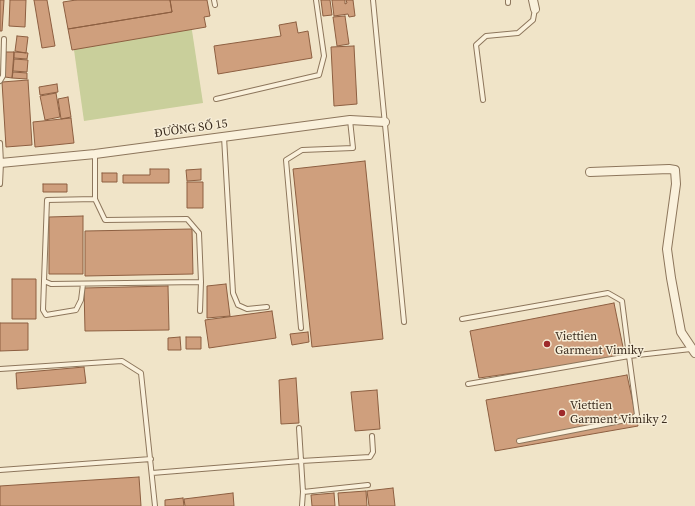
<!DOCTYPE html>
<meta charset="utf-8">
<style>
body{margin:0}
canvas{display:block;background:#f0e4c8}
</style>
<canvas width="695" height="506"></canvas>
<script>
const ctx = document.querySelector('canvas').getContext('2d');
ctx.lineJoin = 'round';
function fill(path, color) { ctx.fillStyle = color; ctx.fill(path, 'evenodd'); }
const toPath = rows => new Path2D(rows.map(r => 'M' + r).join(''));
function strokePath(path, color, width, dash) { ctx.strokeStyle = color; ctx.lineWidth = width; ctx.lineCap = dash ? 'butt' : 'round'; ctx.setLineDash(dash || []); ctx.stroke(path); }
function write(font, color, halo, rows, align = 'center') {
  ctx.font = font + ' "Source Serif 4",serif'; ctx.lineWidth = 3; ctx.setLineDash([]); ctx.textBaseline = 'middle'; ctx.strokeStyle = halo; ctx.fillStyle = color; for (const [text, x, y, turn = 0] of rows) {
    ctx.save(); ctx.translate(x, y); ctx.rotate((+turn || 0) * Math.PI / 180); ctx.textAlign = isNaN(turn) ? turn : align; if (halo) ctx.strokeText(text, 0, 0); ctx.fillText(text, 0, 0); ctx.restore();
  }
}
fill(toPath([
 [191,24,203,103,84,121,73,43]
]), '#c9cf9b');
const building = toPath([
 [0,0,4,0,2,31,0,31,0,0],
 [10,0,26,0,25,27,9,26,10,0],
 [34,0,47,0,55,46,42,48,34,0],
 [76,0,170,0,172,12,68,29,63,2,76,0],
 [170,0,207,0,210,16,204,17,206,27,72,50,68,29,172,12,170,0],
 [321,0,330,0,332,15,323,16,321,0],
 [332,0,345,0,345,4,347,3,346,0,353,0,355,16,349,17,348,14,334,16,332,0],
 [345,16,349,44,337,46,333,17,345,16],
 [296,22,298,33,308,31,312,58,218,74,214,46,281,36,279,25,296,22],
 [17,36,28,37,26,53,15,51,17,36],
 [354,46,357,104,334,106,331,47,354,46],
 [6,52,14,52,12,78,5,77,6,52],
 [14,52,28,53,27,59,14,58,14,52],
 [14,59,28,60,27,72,13,71,14,59],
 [13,72,27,73,27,79,12,78,13,72],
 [28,80,32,145,6,147,2,82,28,80],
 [57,84,58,92,40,95,39,87,57,84],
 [56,93,60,117,45,120,40,96,56,93],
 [68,97,71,117,61,119,58,99,68,97],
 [71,118,74,143,35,147,33,122,71,118],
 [365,161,383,339,312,347,293,169,365,161],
 [150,169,169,169,169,183,123,183,123,175,150,175,150,169],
 [201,169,201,180,187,181,186,170,201,169],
 [102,173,117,173,117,182,102,182,102,173],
 [187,182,203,182,203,208,187,208,187,182],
 [43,184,67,184,67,192,43,192,43,184],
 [83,216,83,274,49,274,49,217,83,216],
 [192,229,193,274,85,276,85,231,192,229],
 [12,279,36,279,36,319,12,319,12,279],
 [226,284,230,316,207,318,207,286,226,284],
 [168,286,169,330,85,331,84,288,168,286],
 [614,303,625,357,479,378,470,331,614,303],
 [272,311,276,338,209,348,205,320,272,311],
 [0,323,28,323,28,350,0,351,0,323],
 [308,332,309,342,292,345,290,334,308,332],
 [180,337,181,350,168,350,168,338,180,337],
 [186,337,201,337,201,349,186,349,186,337],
 [84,367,86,383,17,389,16,373,84,367],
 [627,375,638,426,495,451,486,400,627,375],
 [296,378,299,423,281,424,279,380,296,378],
 [377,390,380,429,355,431,351,392,377,390],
 [139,477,141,506,0,506,0,486,139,477],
 [393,488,395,506,369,506,367,491,393,488],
 [366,491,367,506,339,506,338,493,366,491],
 [233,493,234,506,185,506,184,499,233,493],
 [334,493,335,506,312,506,311,495,334,493],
 [183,498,184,506,165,506,165,500,183,498]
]);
fill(building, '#cf9f7d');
strokePath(building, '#8d5f41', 1);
const lane = toPath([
 [214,0,215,5],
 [373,0,404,322],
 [508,0,508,3],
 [0,81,3,76,4,39],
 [216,99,319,75,324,56,316,0],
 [483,100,476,45,486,36,518,33,533,20,535,9],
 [224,137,233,293,238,305,247,309,267,307],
 [0,143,1,163,0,184],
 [95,154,95,199,105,220,187,219,199,233,201,282,200,311],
 [95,199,47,200,44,281,51,284,201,282],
 [44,281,43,310,46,315,76,310,81,300,83,284],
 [462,319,608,293,622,301,629,356,468,384],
 [301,328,286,160,302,150,353,148,350,120],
 [0,369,122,361,141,373,155,506],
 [299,428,303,492,302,506],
 [519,441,631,419,637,415,629,356,691,349],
 [0,470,151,459],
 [152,473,301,461,370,457,373,452,372,436],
 [303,492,368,485]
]);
const street = toPath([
 [533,0,535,9],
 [0,163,95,154,350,120,385,122],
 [590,172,669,169,675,170,676,184,667,249,671,278,681,332,695,353]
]);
strokePath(lane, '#8d765c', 6);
strokePath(street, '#8d765c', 10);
strokePath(lane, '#faf1dc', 4);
strokePath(street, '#faf1dc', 8);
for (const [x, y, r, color] of [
 [547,344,4,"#9e2a2b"],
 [562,413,4,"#9e2a2b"]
]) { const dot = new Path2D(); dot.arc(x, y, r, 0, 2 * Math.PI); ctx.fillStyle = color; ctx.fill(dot); strokePath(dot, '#f7eed8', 1.5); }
write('12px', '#3d2e20', '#f7eed8', [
 ["ĐƯỜNG SỐ 15",191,129,-8]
]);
write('12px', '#3d2e20', '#f7eed8', [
 ["Viettien",555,337],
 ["Garment Vimiky",555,351],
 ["Viettien",570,406],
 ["Garment Vimiky 2",570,420]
], 'left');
</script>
